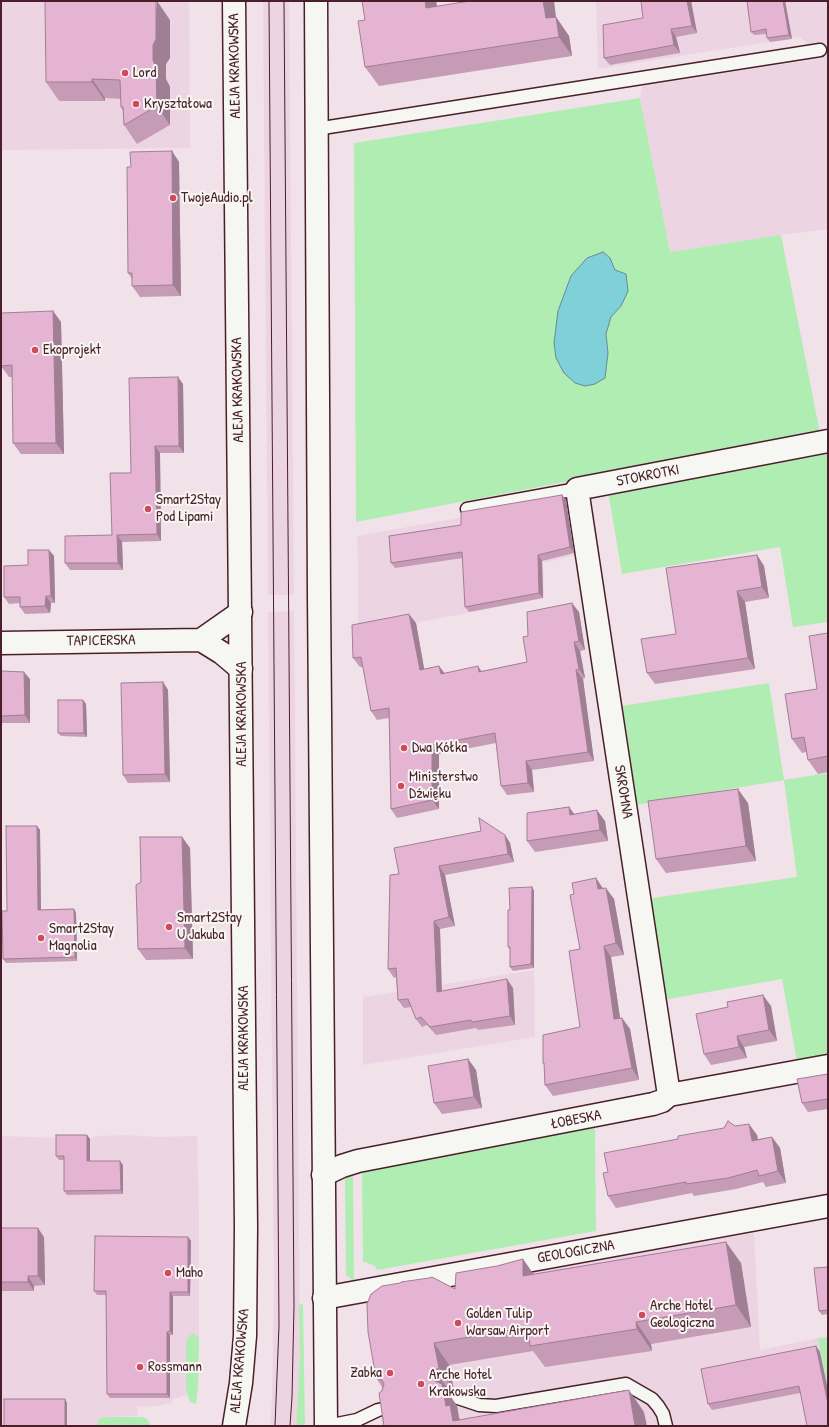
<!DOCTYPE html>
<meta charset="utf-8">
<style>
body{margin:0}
#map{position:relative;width:829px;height:1427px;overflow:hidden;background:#f1e2e9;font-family:"Patrick Hand",sans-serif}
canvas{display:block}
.frame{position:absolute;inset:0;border:2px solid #4a1f2b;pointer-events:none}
</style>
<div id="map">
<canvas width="829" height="1427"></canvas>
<div class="frame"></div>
</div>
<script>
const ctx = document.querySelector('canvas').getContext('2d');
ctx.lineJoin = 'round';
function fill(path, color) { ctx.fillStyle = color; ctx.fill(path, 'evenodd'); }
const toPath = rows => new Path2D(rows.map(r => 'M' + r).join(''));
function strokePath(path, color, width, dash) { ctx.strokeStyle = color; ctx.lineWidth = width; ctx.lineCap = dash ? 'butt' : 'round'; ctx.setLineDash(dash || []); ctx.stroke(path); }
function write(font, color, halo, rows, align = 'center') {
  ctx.font = font + ' "Patrick Hand",sans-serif'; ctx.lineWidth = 4; ctx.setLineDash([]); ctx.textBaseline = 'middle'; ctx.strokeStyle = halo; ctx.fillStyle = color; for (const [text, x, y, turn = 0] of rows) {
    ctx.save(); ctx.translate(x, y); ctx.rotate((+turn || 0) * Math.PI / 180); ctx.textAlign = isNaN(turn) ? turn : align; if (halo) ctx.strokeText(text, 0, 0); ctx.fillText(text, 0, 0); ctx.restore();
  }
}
fill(toPath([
 [1,1,189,1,190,148,1,150],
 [263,1,289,1,294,595,268,595],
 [596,1,828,1,828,229,781,235,670,252,640,98,642,86,823,58,800,37,598,69],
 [570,498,580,554,543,563,544,598,358,634,358,571,357,536],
 [294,611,300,1354,296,1426,270,1426,272,1398,274,1293,268,612],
 [534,970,535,1037,363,1065,363,997],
 [127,1135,157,1137,197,1136,199,1212,199,1338,196,1335,186,1390,187,1395,173,1399,172,1403,157,1406,137,1407,138,1416,103,1417,98,1420,98,1426,1,1426,1,1136,90,1139,95,1136],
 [754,1233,760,1350,818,1338,828,1390,828,1426,381,1426,380,1355,385,1296]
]), '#edd4e2');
fill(toPath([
 [640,98,670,252,781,235,820,433,356,522,354,143],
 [828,452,828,622,793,627,780,547,622,574,608,491],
 [769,683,784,780,828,773,828,1055,797,1061,782,979,663,1000,646,899,797,877,784,780,635,805,621,706],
 [595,1128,596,1231,377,1270,375,1266,365,1262,363,1263,362,1169],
 [353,1172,354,1281,346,1275,345,1178],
 [303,1304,305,1426,296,1426,300,1354,299,1305],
 [193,1333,199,1338,198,1388,196,1404,190,1402,186,1390,186,1342,188,1337],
 [828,1337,828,1390,818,1338],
 [103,1417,143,1417,148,1420,151,1426,98,1426,98,1420]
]), '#b0edb3');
const water = toPath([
 [603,252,610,258,615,270,626,274,628,291,621,306,611,317,606,334,608,353,605,378,595,384,585,386,575,383,564,373,556,358,554,343,558,311,571,276,587,258,603,252]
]);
fill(water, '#7fd0d9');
strokePath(water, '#6a8993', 1);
const lane = toPath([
 [316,129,820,50],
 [467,509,577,489],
 [455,1397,479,1405,496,1406,626,1384,652,1399,658,1406,663,1414,666,1426],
 [327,1426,357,1420,378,1410,392,1407]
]);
const street = toPath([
 [201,640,241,612],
 [1,643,201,640,222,653,241,669],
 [669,1095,577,489,828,441],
 [323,1175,342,1166,358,1161,653,1104,662,1101,669,1095,828,1066],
 [324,1298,828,1206]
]);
const secondary = toPath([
 [234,1,246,1227,245,1336,241,1383,234,1426],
 [316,1,319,595,326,1426]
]);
strokePath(lane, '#4a1f2b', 15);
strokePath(street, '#4a1f2b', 25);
strokePath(secondary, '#4a1f2b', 25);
strokePath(lane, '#f6f6f2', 12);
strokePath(street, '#f6f6f2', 22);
strokePath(secondary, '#f6f6f2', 22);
strokePath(toPath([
 [269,1,279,1326,275,1426],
 [284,1,294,1306,292,1397,290,1426]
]), '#4a1f2b', 1);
fill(toPath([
 [436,1,437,6,556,17,569,36,572,56,379,86,365,67,365,20],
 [641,1,691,1,697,33,676,37,680,53,610,65,604,58,643,18],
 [785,1,792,39,770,42,767,38,767,34,754,35,751,32],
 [170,20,170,58,166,64,166,79,170,87,170,125,137,144,124,125,123,111,121,107,121,99,105,98,105,101,59,101,46,82],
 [172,151,179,162,181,296,140,297,132,286,132,279,128,273,131,167],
 [53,311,61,322,64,454,21,454,13,443,13,377,9,377,1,366],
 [183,384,184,453,160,453,161,541,122,542,123,570,70,570,65,563,112,535,131,473],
 [562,495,566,500,574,553,542,561,543,598,469,612,465,607,463,558,395,568,391,563,461,525],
 [49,550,54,556,55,603,51,603,50,613,25,614,20,607,20,603,9,604,4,597,28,565],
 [757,555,764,566,769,598,745,602,755,669,655,684,647,673,676,634],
 [579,612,585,650,580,651,585,678,583,679,594,761,532,770,534,792,507,795,501,786,496,743,439,754,439,809,397,818,391,809,389,718,377,720,371,711,363,667,360,667,353,658,416,623,424,669,439,666,444,673,482,671,527,662,528,636],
 [828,633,828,772,818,774,808,760,806,752,802,753,792,739,817,689],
 [1,671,30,679,30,723,1,723],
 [163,682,168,690,170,782,128,783,123,775],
 [83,700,86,704,87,737,61,736,58,733],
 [748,803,756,861,666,873,656,859],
 [569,807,574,814,605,821,608,841,535,852,527,841],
 [37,826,40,830,41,910,74,909,76,913,77,961,6,963,3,959,7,911],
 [505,835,510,843,514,862,445,875,455,926,440,929,442,991,513,988,515,1025,478,1030,476,1028,436,1035,427,1025,422,1027,416,1019,411,1007,404,1008,398,1000,396,977,394,978,388,969,399,874],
 [182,837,190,848,193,959,146,960,138,949],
 [596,878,603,889,614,899,624,955,611,957,620,1018,622,1018,630,1029,639,1080,553,1096,545,1085,544,1064,543,1063,580,1027,580,949,574,894],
 [532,887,534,891,534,968,513,971,510,967,510,950,508,947,510,910],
 [771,1006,777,1041,744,1047,747,1058,711,1065,704,1054],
 [468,1059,476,1070,482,1108,442,1114,434,1103],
 [828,1074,828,1109,808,1112,802,1103],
 [735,1126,757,1135,758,1139,772,1137,780,1148,786,1183,766,1187,763,1182,736,1189,694,1196,692,1193,616,1208,608,1196,608,1172],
 [87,1135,90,1139,90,1161,120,1161,123,1165,123,1194,67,1195,64,1191,64,1160,59,1160,56,1156],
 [1,1228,44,1237,45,1285,34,1286,34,1291,1,1291],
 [188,1237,191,1241,190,1296,173,1296,173,1335,170,1335,170,1398,110,1398,107,1394,106,1295,97,1295,94,1291],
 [523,1259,533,1274,741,1263,751,1327,651,1344,652,1351,545,1367,533,1351,449,1365,454,1390,450,1392,449,1394,457,1406,459,1418,460,1420,644,1412,384,1426,382,1391,383,1388,376,1378,455,1289,497,1266],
 [828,1267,828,1314,822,1315,819,1311],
 [816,1346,820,1352,800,1393,712,1410,708,1404]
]), '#c59bb5');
fill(toPath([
 [157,1,170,20,170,58,166,64,166,79,170,87,170,125,157,106,153,60,153,45],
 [425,1,436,1,440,27,426,8],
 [543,1,554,1,556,17,569,36,572,56,546,18],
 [687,1,691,1,697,33,692,26],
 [783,1,785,1,792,39,789,35],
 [671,29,676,37,680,53,674,45],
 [92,79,105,98,105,101,92,82],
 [172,151,179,162,181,296,173,285],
 [53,311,61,322,64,454,56,443],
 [178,377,183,384,184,453,179,446],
 [155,446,160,453,161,541,157,534],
 [562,495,566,500,574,553,570,547],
 [117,535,122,542,123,570,118,563],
 [49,550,54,556,55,603,51,596],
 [538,555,542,561,543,598,539,593],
 [757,555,764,566,769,598,762,587],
 [737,591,745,602,755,669,748,658],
 [46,596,51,603,50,613,45,606],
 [572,603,579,612,585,650,579,641],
 [409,614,416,623,426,679,420,670],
 [574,642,580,651,585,678,579,669],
 [439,666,446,675,441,674],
 [478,666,484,675,479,672],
 [576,670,583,679,594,761,588,752],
 [24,672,30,679,30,723,25,715],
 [163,682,168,690,170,782,165,774],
 [83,700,86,704,87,737,84,733],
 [432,745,439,754,439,809,432,800],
 [526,761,532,770,534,792,528,783],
 [738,789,748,803,756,861,746,846],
 [569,807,577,818,570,815],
 [597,810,605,821,608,841,600,830],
 [37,826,40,830,41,914,38,910],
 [505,835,510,843,514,862,508,854],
 [182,837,190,848,193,959,185,948],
 [439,866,445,875,455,926,449,917],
 [596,878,604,890,598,889],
 [532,887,534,891,534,968,531,964],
 [606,888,614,899,624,955,616,943],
 [74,909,76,913,77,961,75,957],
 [434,921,440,929,442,1000,437,992],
 [604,946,611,957,622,1031,614,1019],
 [507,979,513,988,515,1025,510,1016],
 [763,995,771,1006,777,1041,769,1030],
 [622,1018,630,1029,639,1080,632,1068],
 [737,1036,744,1047,747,1058,739,1047],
 [468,1059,476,1070,482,1108,474,1097],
 [749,1124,757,1135,760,1152,752,1141],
 [87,1135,90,1139,90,1165,87,1161],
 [772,1137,780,1148,786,1183,778,1171],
 [120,1161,123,1165,123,1194,121,1190],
 [38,1228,44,1237,45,1285,38,1276],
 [188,1237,191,1241,190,1296,188,1292],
 [726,1242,741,1263,751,1327,736,1305],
 [523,1259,538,1281,523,1276],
 [28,1276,34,1286,34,1291,28,1282],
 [170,1292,173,1296,173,1335,170,1331],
 [636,1322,651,1344,652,1351,637,1329],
 [167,1332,170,1335,170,1398,167,1394],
 [434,1343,449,1365,454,1390,439,1368],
 [816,1346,820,1352,828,1390,828,1404],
 [435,1370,450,1392,449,1394,457,1406,459,1418,465,1426,453,1421,433,1377,433,1373],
 [629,1390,644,1412,647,1426,635,1426],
 [65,1399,67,1403,67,1426,65,1426]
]), '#a07e94');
const building = toPath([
 [45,1,156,1,156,39,153,45,153,60,156,68,157,106,124,125,123,107,121,107,120,80,92,79,92,82,46,82,45,1],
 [362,1,425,1,426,8,470,1,543,1,546,18,556,17,559,37,365,67,358,21,365,20,362,1],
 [641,1,687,1,692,26,671,29,674,45,604,58,603,25,643,18,641,1],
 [747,1,783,1,789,35,767,38,766,29,751,32,747,1],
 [172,151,173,285,132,286,132,273,128,273,127,167,131,167,130,152,172,151],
 [53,311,56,443,13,443,12,365,1,366,1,313,53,311],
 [178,377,179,446,155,446,157,534,117,535,118,563,65,563,65,536,112,535,110,473,131,473,129,378,178,377],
 [562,495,570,547,538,555,539,593,465,607,462,552,391,563,389,536,461,525,461,512,562,495],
 [28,550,49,550,51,596,46,596,45,606,20,607,20,597,4,597,4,566,28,565,28,550],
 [757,555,762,587,737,591,748,658,647,673,641,639,676,634,666,568,757,555],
 [572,603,579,641,574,642,579,669,576,670,588,752,526,761,528,783,501,786,495,733,432,745,432,800,391,809,389,708,371,711,361,657,353,658,352,625,409,614,420,670,439,666,441,674,478,666,479,672,527,662,523,637,528,636,527,612,572,603],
 [828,633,828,756,808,760,804,737,792,739,785,694,817,689,809,636,828,633],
 [1,671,24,672,25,715,1,716,1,671],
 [163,682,165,774,123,775,121,683,163,682],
 [58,700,83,700,84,733,58,733,58,700],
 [738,789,746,846,656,859,648,801,738,789],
 [569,807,570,815,597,810,600,830,527,841,527,813,569,807],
 [479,818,505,835,508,854,439,866,449,917,434,921,437,992,507,979,510,1016,472,1022,471,1020,430,1027,421,1017,416,1019,408,999,398,1000,396,968,388,969,390,875,399,874,394,848,481,831,479,818],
 [6,826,37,826,38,910,74,909,75,957,3,959,2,911,7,911,6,826],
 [140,837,182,837,185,948,138,949,136,885,141,882,140,837],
 [596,878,598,889,606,888,616,943,604,946,614,1019,622,1018,632,1068,545,1085,544,1063,543,1063,543,1035,580,1027,569,951,580,949,570,895,574,894,572,883,596,878],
 [532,887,531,964,510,967,510,947,508,947,508,910,510,910,509,888,532,887],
 [763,995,769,1030,737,1036,739,1047,704,1054,696,1014,728,1007,727,1002,763,995],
 [468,1059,474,1097,434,1103,428,1066,468,1059],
 [828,1074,828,1099,802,1103,797,1079,828,1074],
 [728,1121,735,1126,749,1124,752,1141,772,1137,778,1171,759,1176,757,1170,728,1178,686,1184,686,1182,608,1196,603,1173,608,1172,604,1153,678,1139,678,1136,724,1128,728,1121],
 [56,1135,87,1135,87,1161,120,1161,121,1190,64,1191,64,1156,56,1156,56,1135],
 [1,1228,38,1228,38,1276,28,1276,28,1282,1,1282,1,1228],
 [95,1236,188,1237,188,1292,170,1292,170,1331,167,1332,167,1394,107,1394,106,1291,94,1291,95,1236],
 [726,1242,736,1305,636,1322,637,1329,530,1346,528,1327,434,1343,439,1368,435,1370,433,1373,433,1377,435,1381,442,1384,446,1406,450,1405,453,1421,629,1390,635,1426,384,1426,379,1393,382,1391,384,1384,382,1380,376,1378,368,1332,367,1304,371,1294,382,1286,400,1283,401,1282,429,1278,432,1277,455,1289,456,1273,497,1266,523,1259,523,1276,726,1242],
 [828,1267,828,1310,819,1311,814,1268,828,1267],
 [816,1346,828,1404,828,1426,807,1426,799,1386,708,1404,701,1369,816,1346],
 [4,1399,65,1399,65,1426,4,1426,4,1399]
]);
fill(building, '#e5b4d3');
strokePath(building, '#a07e94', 1);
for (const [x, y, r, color] of [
 [125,73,4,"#d1495b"],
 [136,104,4,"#d1495b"],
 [173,198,4,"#d1495b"],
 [35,350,4,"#d1495b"],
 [148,509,4,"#d1495b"],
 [404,748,4,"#d1495b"],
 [401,786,4,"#d1495b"],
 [169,927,4,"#d1495b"],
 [41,938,4,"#d1495b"],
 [168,1273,4,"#d1495b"],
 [642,1315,4,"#d1495b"],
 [458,1323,4,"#d1495b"],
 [140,1367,4,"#d1495b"],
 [390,1373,4,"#d1495b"],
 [421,1384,4,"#d1495b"]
]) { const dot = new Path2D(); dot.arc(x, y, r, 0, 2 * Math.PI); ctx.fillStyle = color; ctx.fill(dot); strokePath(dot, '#f6f6f2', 1.5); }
write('15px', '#4a1f2b', '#f6f6f2', [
 ["ALEJA KRAKOWSKA",235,66,-91],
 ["ALEJA KRAKOWSKA",238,390,-91],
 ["STOKROTKI",648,476,-11],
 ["TAPICERSKA",101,641,-1],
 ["ALEJA KRAKOWSKA",242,714,-90],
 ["SKROMNA",623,792,81],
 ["ALEJA KRAKOWSKA",244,1038,-90],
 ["ŁOBESKA",576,1120,-11],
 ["GEOLOGICZNA",576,1252,-10],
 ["ALEJA KRAKOWSKA",240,1361,-85]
]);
write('15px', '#4a1f2b', '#f6f6f2', [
 ["Lord",133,73],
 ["Kryształowa",144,104],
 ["TwojeAudio.pl",181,198],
 ["Ekoprojekt",43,350],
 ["Smart2Stay",156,500],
 ["Pod Lipami",156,517],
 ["Dwa Kółka",412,748],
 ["Ministerstwo",409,777],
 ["Dźwięku",409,794],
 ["Smart2Stay",177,918],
 ["U Jakuba",177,935],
 ["Smart2Stay",49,929],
 ["Magnolia",49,946],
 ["Maho",176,1273],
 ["Arche Hotel",650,1306],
 ["Geologiczna",650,1323],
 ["Golden Tulip",466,1314],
 ["Warsaw Airport",466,1331],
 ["Rossmann",148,1367],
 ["Zabka",382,1373,"right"],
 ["Arche Hotel",429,1375],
 ["Krakowska",429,1392]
], 'left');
</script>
